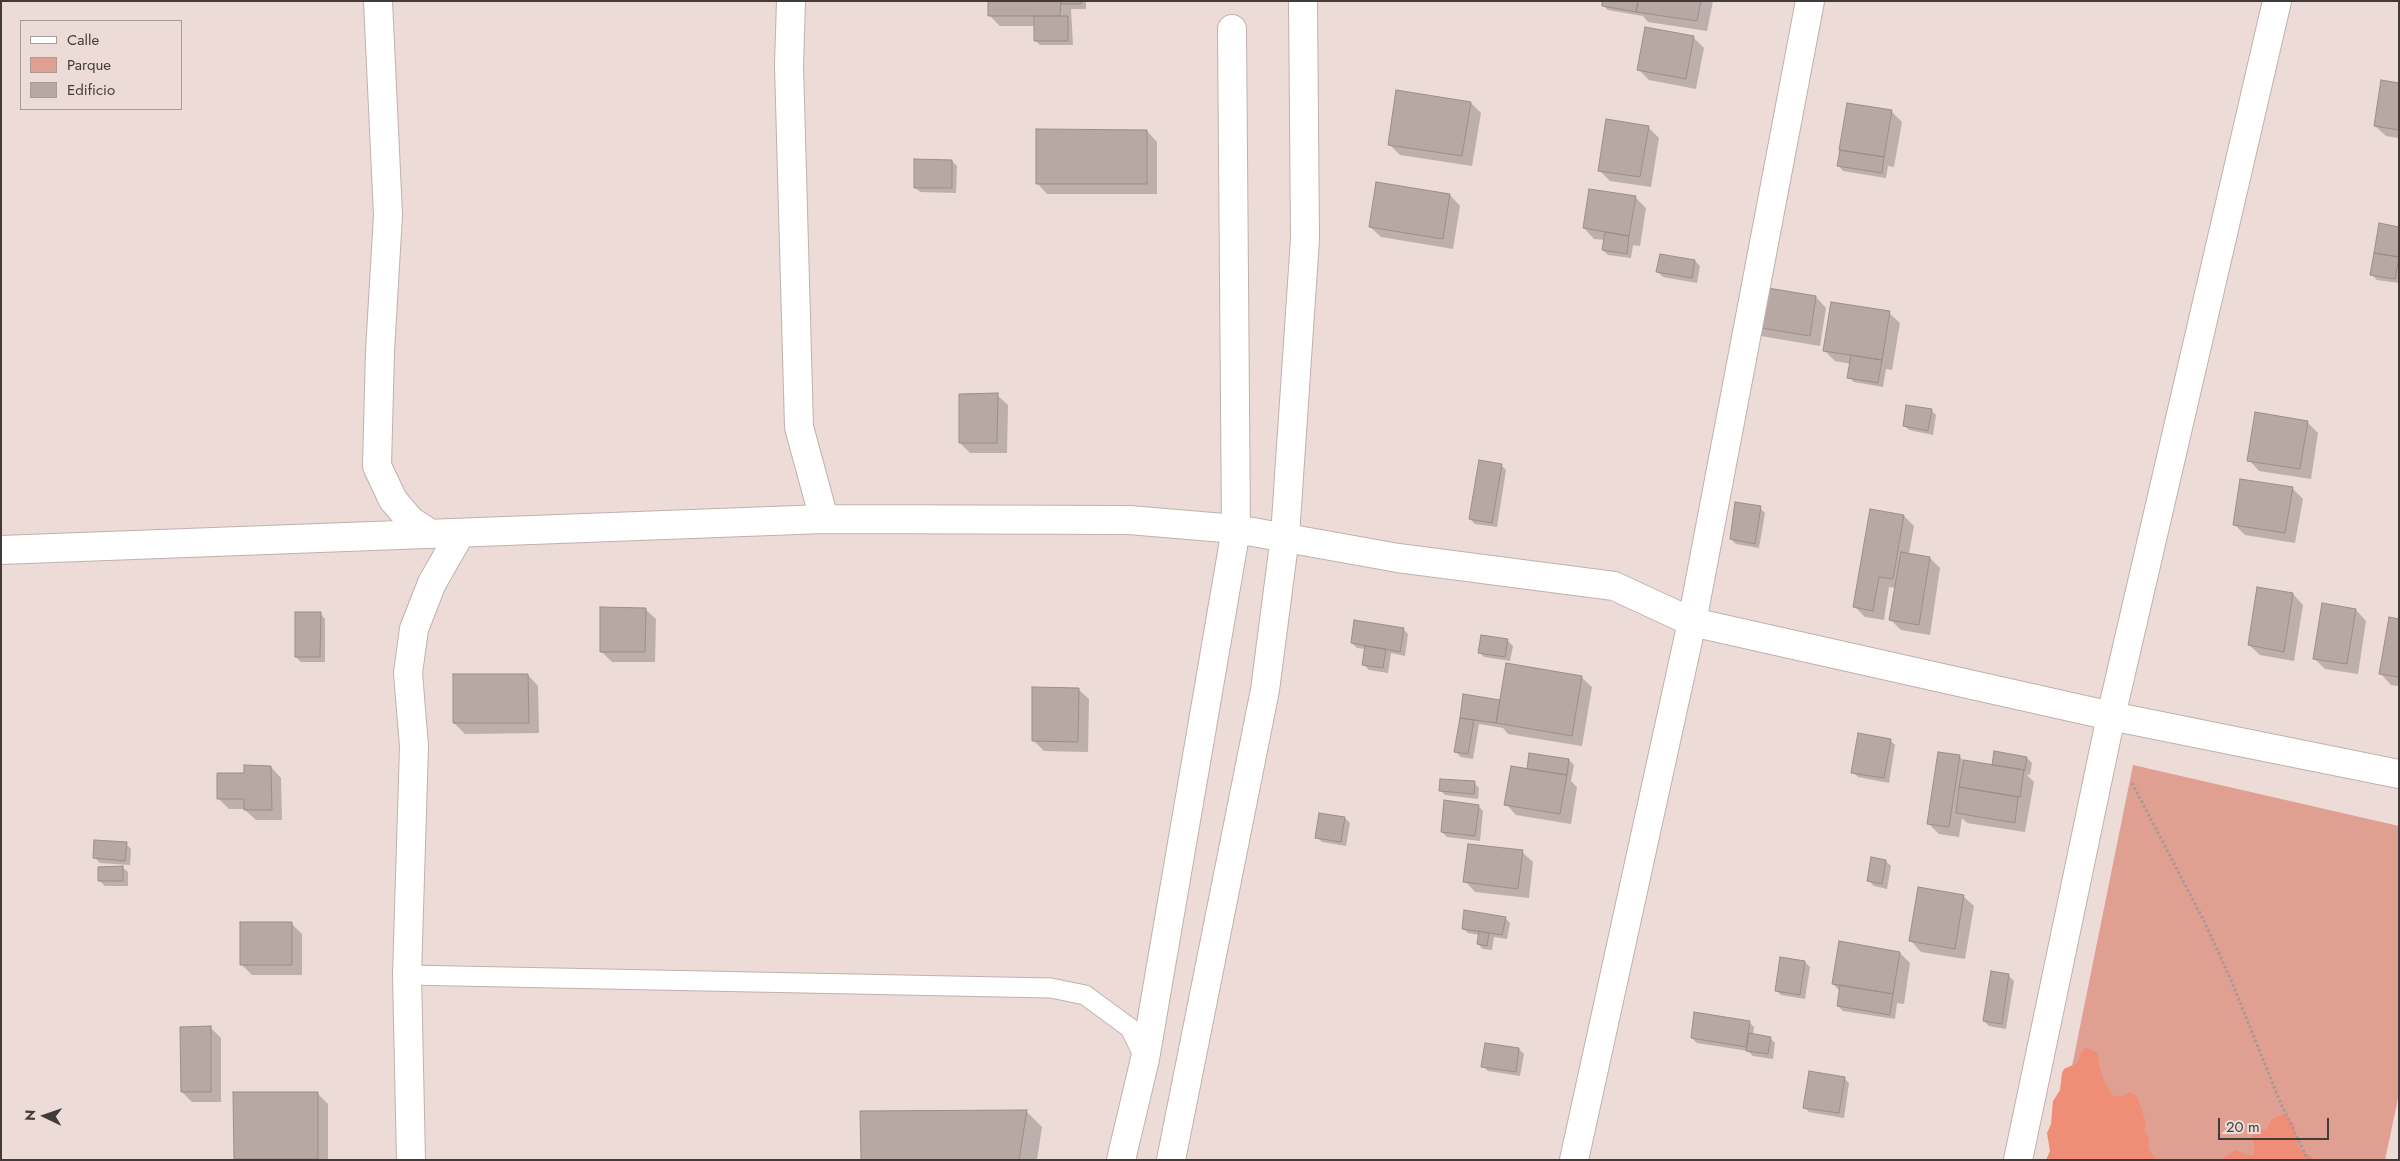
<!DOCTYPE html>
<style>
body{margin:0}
#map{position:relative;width:2400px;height:1161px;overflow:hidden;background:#ecdbd7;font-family:Jost,sans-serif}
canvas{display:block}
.frame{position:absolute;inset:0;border:2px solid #423b39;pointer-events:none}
.legend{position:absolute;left:20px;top:20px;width:162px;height:90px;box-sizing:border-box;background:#ecdbd7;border:1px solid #a89b98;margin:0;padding:6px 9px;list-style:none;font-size:15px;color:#423b39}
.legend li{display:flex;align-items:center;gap:10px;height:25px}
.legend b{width:25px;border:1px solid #a89b98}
.north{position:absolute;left:20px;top:1091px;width:50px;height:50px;-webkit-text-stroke:4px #ecdbd7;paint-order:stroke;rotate:273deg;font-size:14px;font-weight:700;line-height:20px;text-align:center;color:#423b39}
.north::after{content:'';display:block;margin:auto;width:18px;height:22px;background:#423b39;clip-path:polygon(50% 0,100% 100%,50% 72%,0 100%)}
.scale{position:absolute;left:2218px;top:1118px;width:111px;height:22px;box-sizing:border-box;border:2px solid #423b39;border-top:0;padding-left:6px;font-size:15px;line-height:18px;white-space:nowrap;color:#423b39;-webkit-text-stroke:4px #ecdbd7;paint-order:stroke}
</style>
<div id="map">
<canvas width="2400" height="1161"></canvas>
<div class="frame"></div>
<ul class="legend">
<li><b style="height:6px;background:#fff"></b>Calle</li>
<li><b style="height:14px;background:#e0a091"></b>Parque</li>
<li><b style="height:14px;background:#b8a8a4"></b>Edificio</li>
</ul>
<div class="north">N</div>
<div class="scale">20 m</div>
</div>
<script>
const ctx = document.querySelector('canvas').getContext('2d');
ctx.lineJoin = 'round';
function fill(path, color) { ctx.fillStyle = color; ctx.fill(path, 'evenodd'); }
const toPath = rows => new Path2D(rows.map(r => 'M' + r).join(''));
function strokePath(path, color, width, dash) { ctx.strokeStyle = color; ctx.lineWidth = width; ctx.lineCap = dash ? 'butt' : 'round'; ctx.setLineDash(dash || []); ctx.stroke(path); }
fill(toPath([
 [2133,765,2399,826,2399,1094,2385,1160,2053,1160]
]), '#e0a091');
fill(toPath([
 [2086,1048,2098,1053,2099,1065,2105,1083,2112,1095,2121,1097,2129,1092,2137,1096,2146,1122,2144,1130,2149,1138,2148,1148,2156,1160,2046,1160,2050,1151,2047,1133,2051,1124,2053,1101,2060,1090,2062,1073,2064,1069,2077,1063,2083,1050],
 [2284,1114,2294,1124,2298,1147,2313,1158,2324,1160,2221,1160,2235,1150,2248,1155,2253,1155,2255,1146,2251,1137,2257,1131,2266,1130,2272,1119]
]), '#f08d76');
fill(toPath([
 [989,1,1086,1,1086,9,1071,9,1073,45,1040,45,1035,40,1035,26,1000,26,989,15],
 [1604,1,1713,1,1707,31,1648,22,1643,16,1608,10,1603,5],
 [1693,37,1704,48,1696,89,1649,80,1639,70],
 [2399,84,2399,138,2386,136,2375,126],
 [1471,103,1481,113,1472,166,1400,155,1389,144],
 [1891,111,1902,122,1894,167,1888,166,1886,178,1843,171,1838,165],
 [1648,127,1659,138,1651,187,1610,181,1599,170],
 [1147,131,1157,142,1157,194,1047,194,1037,183],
 [952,161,957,166,956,193,920,192,915,187],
 [1450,195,1460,206,1453,249,1381,237,1370,227],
 [1635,197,1646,208,1640,246,1633,245,1631,258,1608,255,1603,250,1605,240,1594,239,1584,228],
 [2399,228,2399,283,2377,280,2372,275],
 [1695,261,1700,266,1697,283,1663,277,1658,272],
 [1816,297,1826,308,1820,346,1761,336,1751,326],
 [1889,313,1900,323,1892,370,1886,369,1883,387,1854,382,1849,377,1851,364,1835,361,1824,350],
 [997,395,1008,405,1007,453,970,453,960,443],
 [1931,410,1936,415,1933,435,1909,430,1904,425],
 [2307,422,2318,433,2311,479,2259,471,2249,460],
 [1501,465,1506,470,1497,527,1475,524,1470,519],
 [2292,488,2303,499,2295,543,2245,535,2234,524],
 [1760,508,1765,513,1759,548,1736,544,1731,539],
 [1904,516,1914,526,1909,554,1930,558,1940,568,1930,635,1901,630,1891,620,1896,588,1889,587,1884,620,1865,617,1855,607],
 [2293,594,2303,605,2294,661,2260,655,2249,645],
 [645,609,656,619,655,662,612,662,601,651],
 [2356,610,2366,621,2358,674,2325,669,2314,658],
 [320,613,325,619,325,662,301,662,296,657],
 [2399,620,2399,686,2391,685,2381,674],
 [1403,629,1408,634,1405,656,1391,653,1388,673,1369,670,1364,665,1366,649,1357,648,1352,643],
 [1508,641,1513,646,1510,661,1484,657,1479,652],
 [528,675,538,686,539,733,465,734,454,723],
 [1581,677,1592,687,1582,746,1508,734,1503,728,1479,724,1473,759,1461,757,1456,752,1465,695,1501,701],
 [1078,689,1089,699,1088,752,1044,751,1033,740],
 [1890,740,1895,745,1889,783,1858,777,1853,772],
 [1959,756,1965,762,1993,766,2027,758,2032,763,2030,775,2026,774,2034,782,2025,832,1967,823,1962,818,1959,837,1939,834,1928,823],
 [1569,760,1574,765,1571,781,1577,787,1571,824,1516,815,1506,804],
 [271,767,281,778,282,820,256,820,244,809,229,809,218,798,245,775],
 [1474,783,1479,788,1478,799,1445,795,1440,790],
 [1478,806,1483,811,1480,841,1447,837,1442,832],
 [1345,818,1350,823,1346,846,1322,842,1317,837],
 [126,844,131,849,130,865,100,863,95,858],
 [1522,852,1533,862,1529,898,1475,892,1465,881],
 [1886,861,1891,866,1887,889,1874,886,1869,881],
 [122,867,128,872,128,886,105,886,100,881],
 [1963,896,1974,906,1965,959,1921,952,1911,941],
 [1505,918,1510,923,1507,939,1494,937,1492,950,1483,949,1478,944,1479,935,1468,933,1463,928],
 [292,924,302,934,302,975,252,975,241,964],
 [1900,953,1910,963,1904,1004,1897,1003,1895,1019,1843,1011,1838,1006,1840,991,1833,984],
 [1805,962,1810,967,1805,999,1781,995,1776,990],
 [2009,976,2014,981,2006,1029,1989,1026,1984,1021],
 [1749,1022,1754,1027,1753,1035,1770,1038,1775,1043,1773,1059,1753,1056,1748,1051,1697,1043,1692,1038],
 [211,1028,221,1038,221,1102,192,1102,182,1092],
 [1519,1049,1524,1054,1520,1076,1488,1071,1483,1066],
 [1844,1078,1849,1083,1844,1118,1809,1112,1804,1107],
 [317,1093,328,1104,328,1160,235,1159],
 [1026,1111,1042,1127,1037,1160,862,1160]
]), '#0003');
const building = toPath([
 [988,1,1061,1,1060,16,988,16,988,1],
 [1061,1,1081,1,1081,4,1061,4,1061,1],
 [1602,1,1638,1,1636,12,1602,6,1602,1],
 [1638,1,1701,1,1697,21,1636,12,1638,1],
 [1034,16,1068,16,1068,41,1034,41,1034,16],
 [1645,27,1694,36,1686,79,1637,70,1645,27],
 [2381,80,2399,83,2399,130,2374,126,2381,80],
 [1396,90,1471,102,1462,156,1388,145,1396,90],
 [1847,103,1892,110,1884,157,1839,150,1847,103],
 [1606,119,1649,126,1640,177,1598,171,1606,119],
 [1036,129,1147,130,1147,184,1036,184,1036,129],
 [1840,150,1884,157,1882,173,1837,166,1840,150],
 [914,159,952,160,952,188,914,188,914,159],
 [1376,182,1450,194,1443,239,1369,227,1376,182],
 [1589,189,1636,196,1629,236,1583,228,1589,189],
 [2379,223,2399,227,2399,257,2374,253,2379,223],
 [1605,232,1629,236,1627,254,1602,250,1605,232],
 [2374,253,2399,257,2395,279,2370,275,2374,253],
 [1660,254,1695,260,1692,278,1656,272,1660,254],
 [1756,286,1816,296,1810,336,1749,326,1756,286],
 [1831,302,1890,311,1882,360,1823,351,1831,302],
 [1851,355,1882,360,1878,383,1847,378,1851,355],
 [998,393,997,443,959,443,959,394,998,393],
 [1906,405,1932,409,1928,431,1903,426,1906,405],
 [2255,412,2308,421,2300,469,2247,461,2255,412],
 [1479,460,1502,464,1492,523,1469,519,1479,460],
 [2240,479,2293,487,2285,533,2233,525,2240,479],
 [1735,502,1761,506,1755,544,1730,539,1735,502],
 [1870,509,1904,515,1893,579,1879,577,1873,611,1853,607,1870,509],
 [1901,552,1930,557,1919,625,1889,620,1901,552],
 [2257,587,2293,593,2284,652,2248,645,2257,587],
 [2322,603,2356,609,2347,664,2313,659,2322,603],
 [600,607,646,608,645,652,600,652,600,607],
 [295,612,321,612,320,657,295,657,295,612],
 [2389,617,2399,619,2399,677,2379,674,2389,617],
 [1354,620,1404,628,1400,652,1351,643,1354,620],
 [1481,635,1508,639,1505,657,1478,653,1481,635],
 [1365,646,1386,649,1383,668,1362,665,1365,646],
 [1506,663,1582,676,1572,736,1496,723,1506,663],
 [453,674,528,674,529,723,453,723,453,674],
 [1032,687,1079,688,1078,742,1032,741,1032,687],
 [1463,694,1500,700,1496,723,1460,718,1463,694],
 [1460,718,1474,720,1468,754,1454,752,1460,718],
 [1858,733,1891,739,1884,778,1851,773,1858,733],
 [1994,751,2027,757,2025,770,1992,765,1994,751],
 [1938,752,1960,755,1949,827,1927,824,1938,752],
 [1529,753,1569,759,1567,775,1527,769,1529,753],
 [1964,760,2024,770,2020,797,1959,787,1964,760],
 [244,765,271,766,272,810,244,810,244,799,217,799,217,773,244,773,244,765],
 [1511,766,1567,775,1560,814,1504,805,1511,766],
 [1440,779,1475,781,1474,794,1439,791,1440,779],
 [1959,787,2018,797,2015,823,1956,813,1959,787],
 [1444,800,1479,805,1475,836,1441,832,1444,800],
 [1319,813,1345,817,1341,842,1315,838,1319,813],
 [94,840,127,842,125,861,93,858,94,840],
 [1468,844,1523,850,1518,889,1463,882,1468,844],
 [1871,857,1886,860,1882,884,1867,881,1871,857],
 [123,866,123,881,98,881,98,867,123,866],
 [1918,887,1964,895,1955,949,1909,941,1918,887],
 [1464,910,1506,917,1502,935,1462,929,1464,910],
 [240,922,292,922,292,965,240,965,240,922],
 [1479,931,1489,933,1487,946,1477,944,1479,931],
 [1839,941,1900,952,1893,994,1832,984,1839,941],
 [1780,957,1805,961,1800,995,1775,991,1780,957],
 [1991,971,2009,974,2002,1024,1983,1021,1991,971],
 [1840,985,1893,994,1890,1015,1837,1006,1840,985],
 [1694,1012,1750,1021,1746,1047,1691,1038,1694,1012],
 [211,1026,211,1092,181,1092,180,1027,211,1026],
 [1749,1033,1771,1037,1768,1054,1746,1051,1749,1033],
 [1485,1043,1519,1048,1516,1072,1481,1067,1485,1043],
 [1809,1071,1845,1077,1839,1113,1803,1108,1809,1071],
 [233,1092,318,1092,318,1159,234,1159,233,1092],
 [1027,1110,1019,1160,861,1160,860,1111,1027,1110]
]);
fill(building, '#b8a8a4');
strokePath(building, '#9d8d8a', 1);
const service = toPath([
 [407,975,1051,988,1085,995,1130,1028,1145,1059]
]);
const minor = toPath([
 [378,1,388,215,380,351,377,466,393,500,411,521,431,534],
 [791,1,789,65,799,427,824,519],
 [1232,29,1236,529,1398,558,1614,586,1692,622,2111,716,2399,774],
 [1,550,824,519,1129,520,1236,529,1145,1059,1121,1160],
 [411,1160,407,975,414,746,408,673,414,629,432,583,460,534],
 [1171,1160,1265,690,1285,536,1305,239,1303,1],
 [1574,1160,1692,622,1810,1],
 [2018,1160,2111,716,2277,1]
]);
strokePath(service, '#c1b1ad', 21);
strokePath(minor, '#c1b1ad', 30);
strokePath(toPath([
 [2132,783,2204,921,2231,980,2281,1104,2308,1160]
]), '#a69996', 3, [2.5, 2.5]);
strokePath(service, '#fff', 19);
strokePath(minor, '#fff', 28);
</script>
